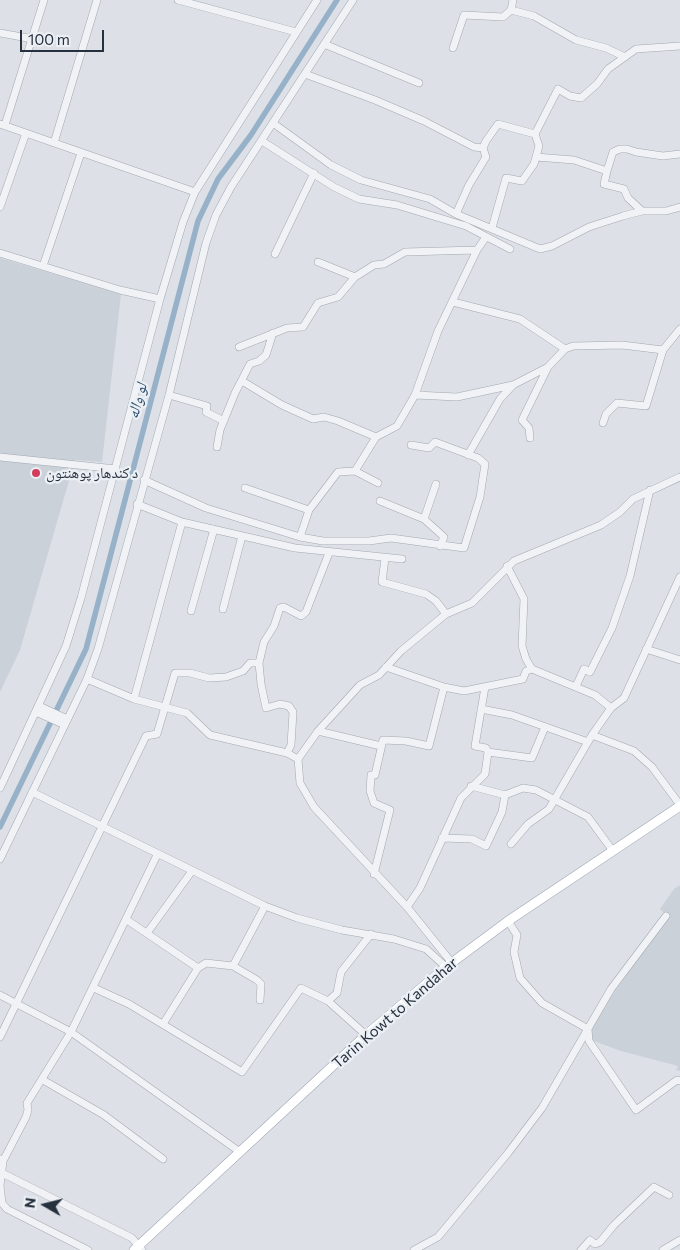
<!DOCTYPE html>
<meta charset="utf-8">
<style>
body{margin:0}
#map{position:relative;width:680px;height:1250px;overflow:hidden;background:#dde1e7;font-family:Commissioner,sans-serif}
canvas{display:block}
.north{position:absolute;left:20px;top:1180px;width:50px;height:50px;-webkit-text-stroke:4px #ecf0f5;paint-order:stroke;rotate:278deg;font-size:14px;font-weight:700;line-height:20px;text-align:center;color:#26303e}
.north::after{content:'';display:block;margin:auto;width:18px;height:22px;background:#26303e;clip-path:polygon(50% 0,100% 100%,50% 72%,0 100%)}
.scale{position:absolute;left:20px;top:30px;width:84px;height:22px;box-sizing:border-box;border:2px solid #26303e;border-top:0;padding-left:6px;font-size:15px;line-height:18px;white-space:nowrap;color:#26303e;-webkit-text-stroke:4px #ecf0f5;paint-order:stroke}
</style>
<div id="map">
<canvas width="680" height="1250"></canvas>
<div class="north">N</div>
<div class="scale">100 m</div>
</div>
<script>
const ctx = document.querySelector('canvas').getContext('2d');
ctx.lineJoin = 'round';
function fill(path, color) { ctx.fillStyle = color; ctx.fill(path, 'evenodd'); }
const toPath = rows => new Path2D(rows.map(r => 'M' + r).join(''));
function strokePath(path, color, width, dash) { ctx.strokeStyle = color; ctx.lineWidth = width; ctx.lineCap = dash ? 'butt' : 'round'; ctx.setLineDash(dash || []); ctx.stroke(path); }
function write(font, color, halo, rows, align = 'center') {
  ctx.font = font + ' Commissioner,"Noto Naskh Arabic",sans-serif'; ctx.lineWidth = 4.5; ctx.setLineDash([]); ctx.textBaseline = 'middle'; ctx.strokeStyle = halo; ctx.fillStyle = color; for (const [text, x, y, turn = 0] of rows) {
    ctx.save(); ctx.translate(x, y); ctx.rotate((+turn || 0) * Math.PI / 180); ctx.textAlign = isNaN(turn) ? turn : align; if (halo) ctx.strokeText(text, 0, 0); ctx.fillText(text, 0, 0); ctx.restore();
  }
}
fill(toPath([
 [0,258,121,294,102,462,75,460,20,650,0,692],
 [680,885,680,1071,676,1070,678,1066,621,1051,591,1040,591,1026,667,916,660,909,674,889]
]), '#cbd1d9');
strokePath(toPath([
 [0,827,86,649,198,221,218,179,251,135,337,0]
]), '#97b2c8', 5.5);
const minor = toPath([
 [178,0,296,32],
 [511,10,534,16,576,40,606,48,625,57],
 [0,33,33,39],
 [324,44,419,83],
 [453,48,464,15,503,17,511,10,513,0],
 [305,74,375,100,424,121,474,147,483,148],
 [273,123,331,165,361,180,430,199,456,214,540,249,552,246,589,227,623,216,642,211,666,211,680,207],
 [0,124,195,192],
 [5,125,44,0],
 [262,141,334,187,359,199,397,205,466,226,510,249],
 [54,143,97,0],
 [536,157,574,160,607,171,604,184,624,189,628,198,642,211],
 [607,171,613,152,620,149,627,149,636,152,663,156,680,154],
 [0,207,26,133],
 [456,214,469,185,486,157,483,148,486,141,498,124,535,134],
 [492,228,506,178,522,181,534,164,539,146,535,134,558,89,570,96,581,98,597,84,608,69,636,49,680,46],
 [0,253,120,290,160,299],
 [275,254,314,173],
 [318,262,355,277],
 [43,266,81,153],
 [453,302,520,319,565,349],
 [239,347,287,328,303,327,318,303,338,297,355,277,374,265,384,264,405,252,477,250],
 [242,381,282,405,313,419,324,417,338,421,376,437],
 [169,395,207,406,206,412,224,421],
 [415,395,457,397,513,385],
 [603,423,606,414,617,403,646,406,663,350,680,329],
 [530,438,529,428,522,420,548,367],
 [217,447,220,430,235,393,250,364,259,361,266,355,273,333],
 [468,455,500,399,513,385,548,367,565,349,573,346,622,345,663,350],
 [0,457,116,469],
 [355,471,378,483],
 [144,480,206,508,300,537,323,541,369,541,391,538,464,548,480,497,485,464,478,458,435,442,429,448,411,445],
 [245,488,309,510],
 [380,501,424,519,444,537,440,546],
 [137,504,182,522,295,548,402,559],
 [424,519,436,484],
 [300,537,309,510,338,472,355,471,376,437,397,426,415,395,438,331,477,250,486,237],
 [385,558,382,582,426,594,436,601,446,614],
 [507,566,524,599,522,646,526,659,532,669,595,695,611,708],
 [223,609,242,536],
 [191,611,214,529],
 [646,649,680,660],
 [386,667,444,687,464,691,523,679,526,671,532,669],
 [87,679,134,699,187,713,210,735,287,753,298,759],
 [576,686,584,669,590,672,612,628,630,576,650,490],
 [485,687,475,746,486,748,488,752,532,758,545,727],
 [134,699,182,522],
 [39,706,67,719],
 [481,709,512,715,588,742],
 [36,712,65,725],
 [318,731,381,746],
 [592,735,634,751,652,767,680,805],
 [287,753,291,745,293,712,289,706,280,704,266,708,261,684,259,663,264,642,274,626,280,608,284,607,301,616,306,612,329,553],
 [471,786,505,795,523,788,536,790,588,817,613,851],
 [0,788,66,646,81,598,160,299,183,222,195,192,317,0],
 [32,792,265,906,297,918,342,930,394,939,426,949,446,967],
 [442,838,472,839,486,846,502,812,505,795],
 [511,844,528,824,549,809,592,735,611,708,624,698,680,577],
 [0,859,87,679,98,649,169,395,206,243,216,215,231,187,353,0],
 [374,874,390,810,374,803,370,791,371,775,375,775,383,740,406,741,429,746,444,687],
 [407,907,420,888,461,798,485,774,488,752],
 [127,920,198,968],
 [508,921,517,935,514,952,520,978,542,1003,588,1029,589,1041,636,1110,677,1080,680,1081],
 [147,933,192,871],
 [452,963,407,907,314,807,300,783,298,759,318,731,360,685,379,675,401,651,446,614,472,603,514,561,601,525,620,512,633,499,680,477],
 [233,966,265,906],
 [94,988,129,1004,242,1072,301,988,328,1001,366,1035],
 [0,995,71,1032,240,1152],
 [328,1001,337,993,341,972,371,934],
 [163,1024,198,968,206,963,233,966,257,980,261,984,260,1000],
 [0,1037,146,736,157,734,175,673,190,673,209,678,226,677,243,671,250,663,259,663],
 [43,1080,104,1115,163,1159],
 [0,1159,3,1161,0,1186,2,1203,7,1209,88,1250],
 [3,1161,26,1117,28,1110,27,1103,71,1032,157,855],
 [2,1173,132,1238,142,1250],
 [414,1250,438,1237,508,1153,542,1108,611,989,666,916],
 [581,1250,590,1240,595,1244,600,1242,614,1225,654,1187,669,1195],
 [663,1250,680,1240]
]);
const major = toPath([
 [134,1250,366,1035,446,967,508,921,680,806]
]);
strokePath(minor, '#a2a8b1', 8);
strokePath(major, '#9ca6b3', 10);
strokePath(minor, '#f0f2f5', 7);
strokePath(major, '#fff', 9);
for (const [x, y, r, color] of [
 [36,473,5,"#d03e5c"]
]) { const dot = new Path2D(); dot.arc(x, y, r, 0, 2 * Math.PI); ctx.fillStyle = color; ctx.fill(dot); strokePath(dot, '#ecf0f5', 2); }
write('15px', '#26303e', '#ecf0f5', [
 ["د کندهار پوهنتون",46,473]
], 'left');
write('15px', '#26303e', '#ecf0f5', [
 ["Tarin Kowt to Kandahar",395,1013,-41]
]);
write('italic 16px', '#305172', '#ecf0f5', [
 ["لو واله",137,401,-75]
]);
</script>
